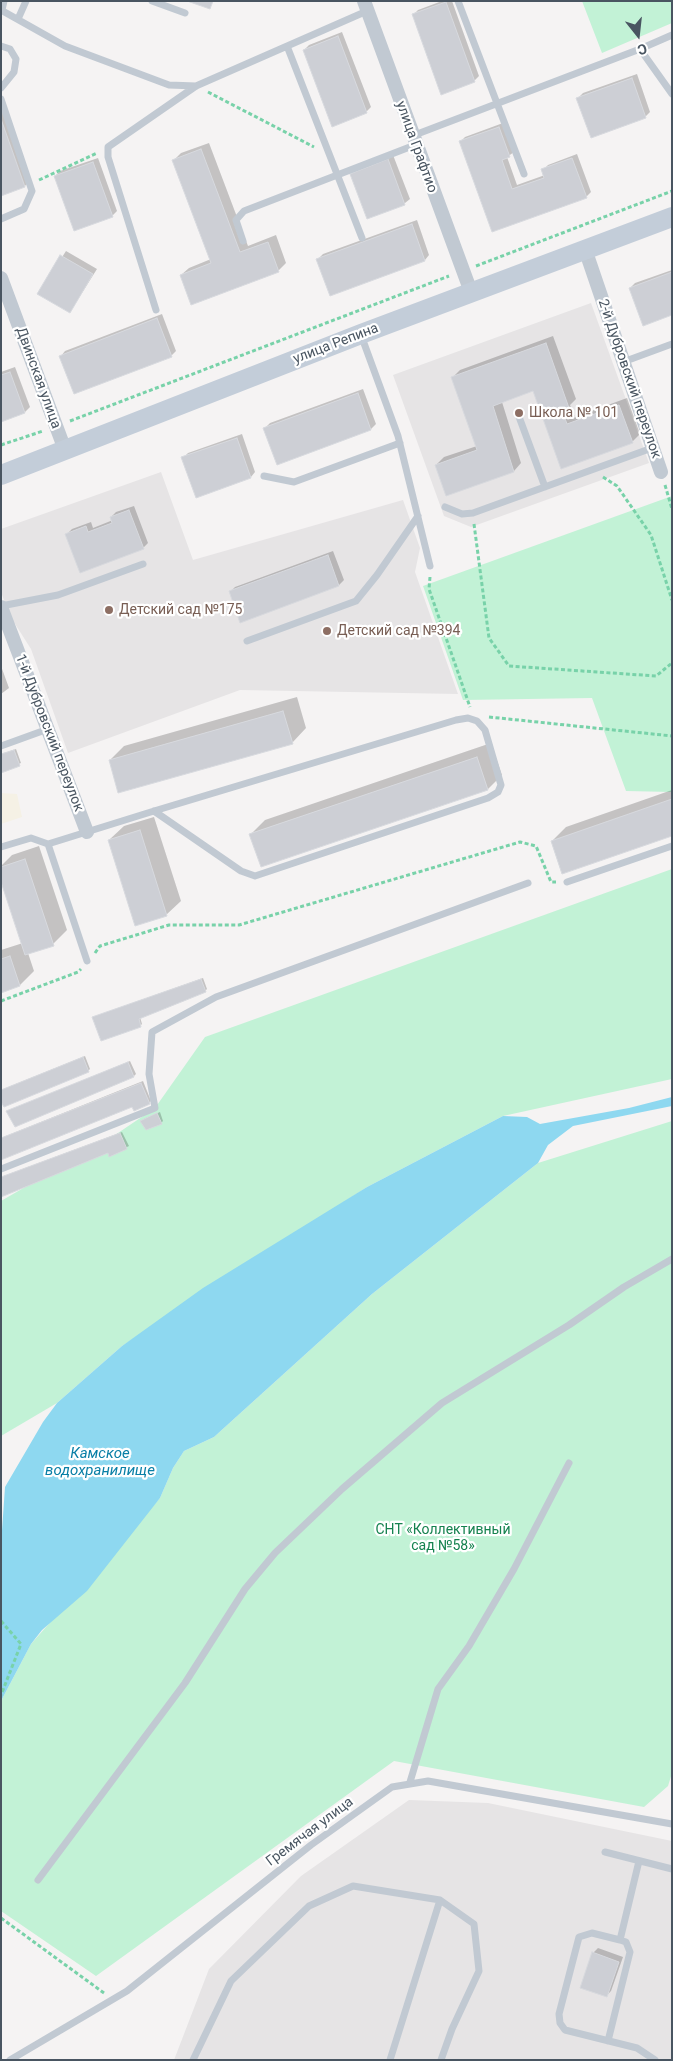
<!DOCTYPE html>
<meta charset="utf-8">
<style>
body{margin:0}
#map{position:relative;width:673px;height:2061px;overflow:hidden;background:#f5f3f3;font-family:Roboto,sans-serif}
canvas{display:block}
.frame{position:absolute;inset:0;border:2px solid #495561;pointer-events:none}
.north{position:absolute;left:613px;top:10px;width:50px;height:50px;-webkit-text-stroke:4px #fff;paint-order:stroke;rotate:164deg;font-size:14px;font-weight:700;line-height:20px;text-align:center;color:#495561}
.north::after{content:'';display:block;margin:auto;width:18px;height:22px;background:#495561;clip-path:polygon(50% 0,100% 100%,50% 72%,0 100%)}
</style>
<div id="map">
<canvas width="673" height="2061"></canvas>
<div class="frame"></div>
<div class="north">С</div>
</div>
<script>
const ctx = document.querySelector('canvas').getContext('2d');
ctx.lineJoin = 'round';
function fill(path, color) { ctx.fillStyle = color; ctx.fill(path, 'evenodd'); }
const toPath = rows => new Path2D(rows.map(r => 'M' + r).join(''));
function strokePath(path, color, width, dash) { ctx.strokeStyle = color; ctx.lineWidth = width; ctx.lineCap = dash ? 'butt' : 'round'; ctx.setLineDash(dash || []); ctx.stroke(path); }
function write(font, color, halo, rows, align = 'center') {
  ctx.font = font + ' Roboto,sans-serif'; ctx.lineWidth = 4.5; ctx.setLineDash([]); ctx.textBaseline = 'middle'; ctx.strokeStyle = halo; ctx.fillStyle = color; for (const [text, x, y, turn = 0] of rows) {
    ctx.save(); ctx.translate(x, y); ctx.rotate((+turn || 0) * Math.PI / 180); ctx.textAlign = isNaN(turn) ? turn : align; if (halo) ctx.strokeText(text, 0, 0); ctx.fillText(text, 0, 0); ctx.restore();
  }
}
fill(toPath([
 [591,303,649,463,471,527,444,516,393,375],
 [161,472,193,560,403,500,420,548,415,572,458,694,240,690,68,753,31,649,10,616,1,592,1,529],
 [409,1800,488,1803,672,1841,672,2060,174,2060,209,1969,301,1876]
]), '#e6e4e5');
fill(toPath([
 [582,1,672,1,672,23,602,53],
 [672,496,672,792,626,791,592,698,463,700,423,586],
 [672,869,672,1079,503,1116,367,1187,122,1346,57,1403,1,1436,1,1201,115,1135,155,1108,205,1037],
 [672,1121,672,1773,668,1786,644,1807,394,1761,96,1976,1,1911,1,1701,31,1644,160,1498,173,1468,184,1451,214,1437,372,1294,538,1163]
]), '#c2f2d6');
fill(toPath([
 [1,793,17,794,22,817,1,824]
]), '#f5f1e5');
fill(toPath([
 [672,1097,672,1106,573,1126,548,1145,538,1163,372,1294,214,1437,184,1451,173,1468,160,1498,87,1591,42,1630,31,1644,1,1701,1,1545,5,1487,43,1422,57,1403,122,1346,203,1288,367,1187,503,1116,527,1117,540,1124,629,1108]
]), '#8ed8f0');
fill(toPath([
 [442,1,452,1,479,76,474,81,413,15,418,10],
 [342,32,371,107,366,112,304,50,309,45],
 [637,74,650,112,645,117,578,98,583,93],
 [1,102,29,181,25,186,1,194],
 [503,123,514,152,507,157,517,185,545,175,543,170,548,165,577,154,591,192,586,197,493,231,460,142,465,137],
 [209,143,248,246,276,235,286,263,279,270,192,303,181,275,189,268,211,259,173,161,181,153],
 [393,155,410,199,405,203,368,218,351,174,356,169],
 [98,158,117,211,112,216,55,176,60,171],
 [417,220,429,255,425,260,318,259,323,254],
 [66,251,97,269,70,312,39,293],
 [672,270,672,314,630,288,635,283],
 [162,314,176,351,171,356,61,356,65,351],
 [553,336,576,399,570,405,575,417,627,398,640,434,632,442,562,467,534,390,502,402,521,463,514,471,447,495,436,465,444,457,477,446,452,378,460,370],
 [15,367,30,407,25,412,1,420,1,372],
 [363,389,376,424,371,429,278,463,265,428,270,423],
 [242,434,255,472,251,477,196,496,183,458,188,453],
 [134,506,148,543,143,548,67,534,72,529,91,522,93,528,113,520,111,517,116,512],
 [333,551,344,580,339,585,230,592,235,587],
 [1,666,9,688,1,694],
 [297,697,306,728,292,743,110,760,124,746],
 [491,743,502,775,488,789,262,866,251,834,265,820],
 [16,749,21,763,1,771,1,754],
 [672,790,672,835,552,841,566,827],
 [154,817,181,901,166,915,109,840,124,826],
 [39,846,67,930,53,944,28,953,34,971,20,985,1,991,1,950,23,943,1,878,1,866,12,855],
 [203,978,207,989,205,991,140,1017,142,1024,140,1026,93,1017],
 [85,1056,90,1069,88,1071,1,1099,1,1090],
 [130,1061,136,1074,134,1076,15,1125,8,1111],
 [143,1081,151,1101,149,1103,1,1138],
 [160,1112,163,1121,161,1123,144,1119],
 [122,1132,129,1146,110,1155,108,1152,1,1177],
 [598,1948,623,1957,611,1991,606,1996,593,1953]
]), '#0003');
const building = toPath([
 [187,1,213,1,210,9,187,1],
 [446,2,475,82,441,95,412,14,446,2],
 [338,36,367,113,332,127,303,50,338,36],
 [632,78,646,118,591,138,576,98,632,78],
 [1,119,25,187,1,196,1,119],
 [499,127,510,157,502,160,512,189,544,178,541,169,572,158,587,198,492,232,459,141,499,127],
 [201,149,240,252,268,242,279,272,191,305,180,275,211,263,172,160,201,149],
 [388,159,405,205,367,219,350,174,388,159],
 [93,162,113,217,74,231,54,176,93,162],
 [412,224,425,261,330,296,316,259,412,224],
 [60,255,93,274,70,313,37,294,60,255],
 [672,272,672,315,643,326,629,288,672,272],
 [157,318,172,357,74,394,59,356,157,318],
 [546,343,569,408,562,410,567,424,619,405,633,443,561,469,533,391,493,406,514,472,446,496,435,465,477,450,451,377,546,343],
 [10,372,25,413,1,422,1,375,10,372],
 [358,393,371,430,277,465,263,428,358,393],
 [237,438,251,478,196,498,181,457,237,438],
 [129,510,144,549,80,573,65,534,86,526,88,532,112,523,110,517,129,510],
 [328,555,339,586,240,623,229,591,328,555],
 [283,711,293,744,118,793,109,760,283,711],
 [14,750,20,766,1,773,1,754,14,750],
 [477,757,488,790,261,867,249,834,477,757],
 [672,799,672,836,562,874,551,841,672,799],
 [140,830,167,916,135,926,108,840,140,830],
 [25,859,54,946,25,955,1,882,1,867,25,859],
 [10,956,20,986,1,993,1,959,10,956],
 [201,979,206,992,139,1019,141,1027,101,1041,92,1017,201,979],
 [83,1057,89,1072,4,1107,1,1102,1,1090,83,1057],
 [128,1062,134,1077,15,1127,6,1111,128,1062],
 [141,1083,150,1104,134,1111,132,1107,1,1160,1,1138,141,1083],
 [157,1113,162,1124,146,1130,140,1121,157,1113],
 [120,1133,127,1149,109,1157,108,1153,1,1197,1,1177,120,1133],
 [592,1952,619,1962,607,1997,580,1988,592,1952]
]);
fill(building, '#cdcfd5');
strokePath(building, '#d7d9de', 1);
strokePath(toPath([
 [208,92,314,147],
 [39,180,97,153],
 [476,266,672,191],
 [70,421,449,276],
 [1,445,43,431],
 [603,477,617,486,651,535,672,600],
 [665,485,672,509],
 [474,524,489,638,509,666,656,676,672,663],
 [430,577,429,589,470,707],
 [489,717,672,736],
 [95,953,100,946,169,925,239,925,520,842,536,846,551,882,556,882],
 [1,1001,78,972,81,969],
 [1,1621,21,1644,1,1695],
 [1,1918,104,1993]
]), '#78d2a9', 3, [4, 2.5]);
strokePath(toPath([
 [152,1,185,13],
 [458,1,524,174],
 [1,10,65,46,169,85,196,86],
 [2,10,4,1],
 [18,19,26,1],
 [1,46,10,49,16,59,14,72,1,88],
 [287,46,362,238],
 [640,49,672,94],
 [1,99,32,191,24,209,1,219],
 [412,136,640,49,672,35],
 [243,241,236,220,244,211,415,145],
 [156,310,108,157,108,147,196,86,367,11],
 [361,335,398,436,430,566],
 [623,362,672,344],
 [518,414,545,487],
 [264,476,294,482,400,443],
 [445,507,462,514,473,513,652,448],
 [1,606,58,595,143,564],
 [247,641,356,601,377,575,418,516],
 [1,746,48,729],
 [48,844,87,961],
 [1,847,31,838,48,844,154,811,456,720,468,718,477,721,485,730,501,785,498,792,488,798,255,876,241,871,154,811],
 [567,882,672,846],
 [1,1169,155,1108,149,1074,152,1032,216,997,528,883],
 [410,1782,438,1689,469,1646,514,1569,569,1463],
 [605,1852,672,1869],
 [639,1861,620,1940,592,1933,579,1937,559,2014,560,2023,565,2030,637,2048,655,2060],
 [38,1880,185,1683,245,1589,275,1553,342,1489,442,1403,569,1325,624,1287,672,1259],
 [608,2041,630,1952,626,1942,620,1940],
 [10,2060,127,1991,311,1845,392,1787,428,1781,672,1824],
 [193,2060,231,1981,309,1906,353,1886,440,1900,474,1924,479,1971,452,2029,441,2060],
 [390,2060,440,1900]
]), '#c1c9d2', 7);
strokePath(toPath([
 [364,1,471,292],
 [585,249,661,472],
 [1,278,65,450],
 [1,607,87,832]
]), '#c1c9d2', 14);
strokePath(toPath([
 [1,475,361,334,672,217]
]), '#c3cdd9', 20);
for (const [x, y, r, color] of [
 [519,413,5,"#8d6e63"],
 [109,610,5,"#8d6e63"],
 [327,631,5,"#8d6e63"]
]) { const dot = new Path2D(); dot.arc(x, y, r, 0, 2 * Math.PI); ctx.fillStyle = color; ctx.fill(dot); strokePath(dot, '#fff', 2); }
write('14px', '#495561', '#fff', [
 ["улица Графтио",416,147,70],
 ["улица Репина",336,344,-21],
 ["Двинская улица",38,378,70],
 ["2-й Дубровский переулок",629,379,71],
 ["1-й Дубровский переулок",49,733,69],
 ["Гремячая улица",310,1832,-37]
]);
write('14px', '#785e54', '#fff', [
 ["Школа № 101",529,413],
 ["Детский сад №175",119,610],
 ["Детский сад №394",337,631]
], 'left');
write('14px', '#15824f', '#fff', [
 ["СНТ «Коллективный",443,1530],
 ["сад №58»",443,1546]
]);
write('italic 15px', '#097fa6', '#fff', [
 ["Камское",100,1454],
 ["водохранилище",100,1471]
]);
</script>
